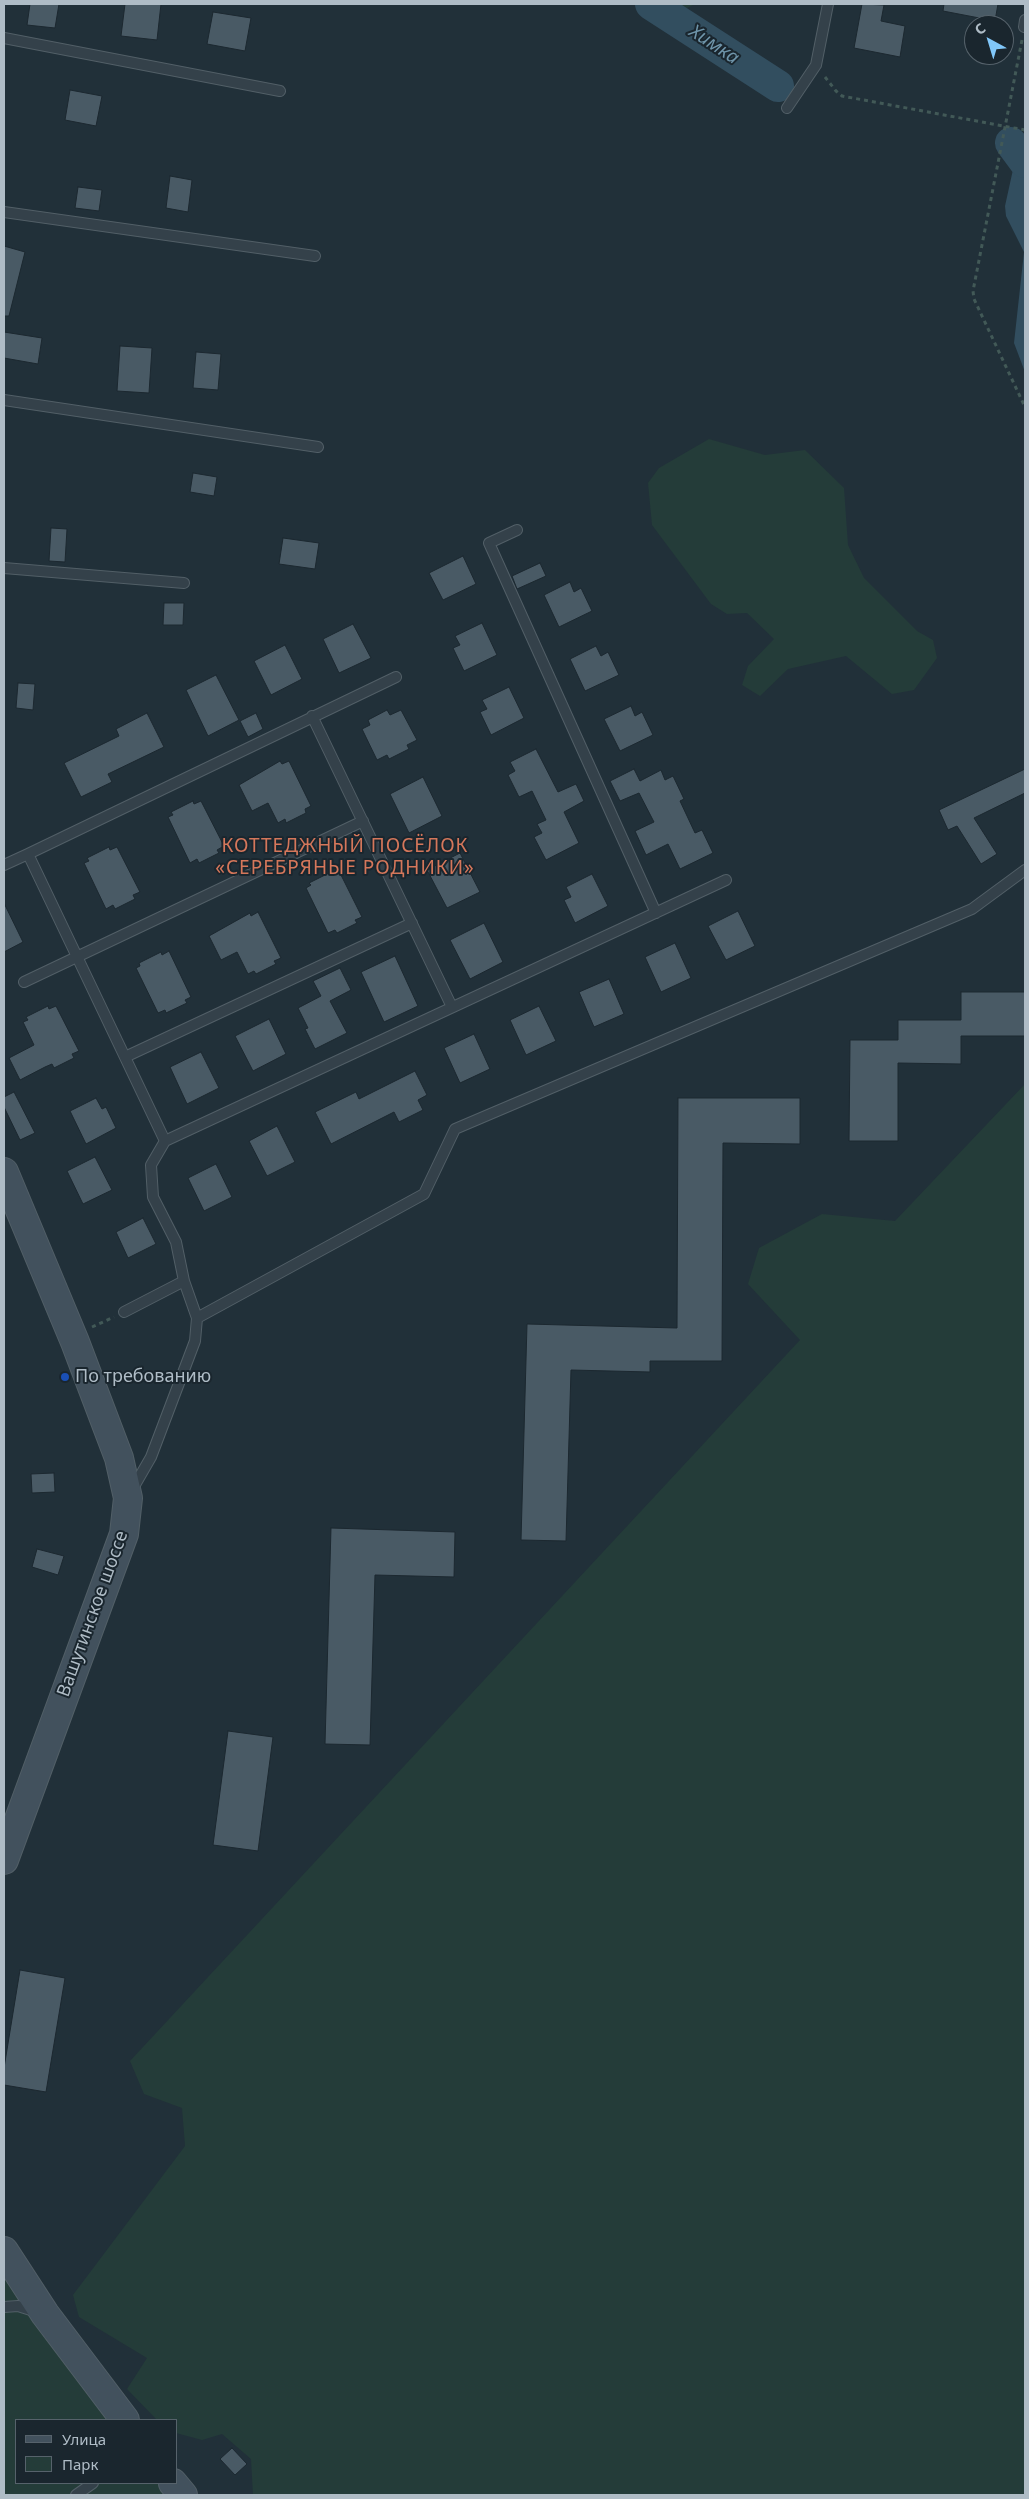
<!DOCTYPE html>
<meta charset="utf-8">
<style>
body{margin:0}
#map{position:relative;width:1029px;height:2499px;overflow:hidden;background:#213039;font-family:"Noto Sans",sans-serif}
canvas{display:block}
.frame{position:absolute;inset:0;border:5px solid #afbcc6;pointer-events:none}
.legend{position:absolute;left:15px;top:2419px;width:162px;height:65px;box-sizing:border-box;background:#1a262e;border:1px solid #56626b;margin:0;padding:6px 9px;list-style:none;font-size:15px;color:#afbcc6}
.legend li{display:flex;align-items:center;gap:10px;height:25px}
.legend b{width:25px;border:1px solid #56626b}
.north{position:absolute;left:964px;top:15px;width:50px;height:50px;box-sizing:border-box;background:#1a262e;border:1px solid #56626b;border-radius:50%;rotate:321deg;font-size:14px;font-weight:700;line-height:20px;text-align:center;color:#afbcc6}
.north::after{content:'';display:block;margin:auto;width:18px;height:22px;background:#81c7f9;clip-path:polygon(50% 0,100% 100%,50% 72%,0 100%)}
</style>
<div id="map">
<canvas width="1029" height="2499"></canvas>
<div class="frame"></div>
<ul class="legend">
<li><b style="height:6px;background:#42515d"></b>Улица</li>
<li><b style="height:14px;background:#243c39"></b>Парк</li>
</ul>
<div class="north">С</div>
</div>
<script>
const ctx = document.querySelector('canvas').getContext('2d');
ctx.lineJoin = 'round';
function fill(path, color) { ctx.fillStyle = color; ctx.fill(path, 'evenodd'); }
const toPath = rows => new Path2D(rows.map(r => 'M' + r).join(''));
function strokePath(path, color, width, dash) { ctx.strokeStyle = color; ctx.lineWidth = width; ctx.lineCap = dash ? 'butt' : 'round'; ctx.setLineDash(dash || []); ctx.stroke(path); }
function write(font, color, halo, rows, align = 'center') {
  ctx.font = font + ' "Noto Sans",sans-serif'; ctx.lineWidth = 4; ctx.setLineDash([]); ctx.textBaseline = 'middle'; ctx.strokeStyle = halo; ctx.fillStyle = color; for (const [text, x, y, turn = 0] of rows) {
    ctx.save(); ctx.translate(x, y); ctx.rotate((+turn || 0) * Math.PI / 180); ctx.textAlign = isNaN(turn) ? turn : align; if (halo) ctx.strokeText(text, 0, 0); ctx.fillText(text, 0, 0); ctx.restore();
  }
}
fill(toPath([
 [630,4,695,4,679,12],
 [709,439,765,455,805,450,844,488,848,545,864,578,917,631,933,640,937,658,914,690,892,694,846,656,788,669,760,696,742,685,748,666,774,639,747,613,727,614,711,604,652,525,648,483,659,468],
 [1025,1084,1025,2495,253,2495,251,2459,222,2434,202,2440,176,2433,176,2420,157,2420,127,2389,147,2358,79,2317,73,2295,185,2146,182,2108,144,2094,130,2061,800,1340,748,1284,759,1248,822,1214,895,1221],
 [4,2263,119,2420,16,2420,16,2483,165,2483,175,2495,4,2495]
]), '#243c39');
fill(toPath([
 [1025,157,1025,372,1014,343,1024,252,1006,216,1005,206,1014,165]
]), '#324e5f');
strokePath(toPath([
 [651,4,778,86],
 [1011,143,1025,162]
]), '#324e5f', 32);
const building = toPath([
 [30,4,59,4,55,28,27,25,30,4],
 [125,4,161,4,157,40,121,36,125,4],
 [862,4,884,5,881,21,905,26,900,57,854,48,862,4],
 [944,4,998,4,995,21,943,11,944,4],
 [213,12,251,18,245,51,207,44,213,12],
 [70,90,102,96,96,126,65,120,70,90],
 [170,176,192,180,188,212,166,208,170,176],
 [78,187,102,190,99,211,75,208,78,187],
 [4,246,25,252,9,316,4,316,4,246],
 [4,332,42,338,38,364,4,358,4,332],
 [120,346,152,348,149,393,117,391,120,346],
 [196,352,221,354,218,390,193,388,196,352],
 [193,473,217,477,214,496,190,492,193,473],
 [51,528,67,529,65,562,49,561,51,528],
 [283,538,319,543,315,569,279,564,283,538],
 [463,556,476,584,443,600,429,573,463,556],
 [540,563,546,576,517,589,512,576,540,563],
 [570,582,574,592,581,588,592,611,559,627,544,595,570,582],
 [164,603,184,603,183,625,163,625,164,603],
 [482,623,497,655,464,671,453,648,460,645,455,636,482,623],
 [353,624,371,658,339,673,323,639,353,624],
 [285,645,302,679,271,695,254,661,285,645],
 [596,646,601,656,608,652,619,675,585,691,570,659,596,646],
 [216,675,239,720,208,736,186,690,216,675],
 [18,683,35,684,33,710,16,708,18,683],
 [509,687,524,718,491,735,480,712,487,709,482,700,509,687],
 [631,706,635,716,642,712,653,735,620,751,604,719,631,706],
 [387,710,390,715,401,710,417,740,407,745,409,749,389,759,387,755,377,760,362,729,370,725,368,720,387,710],
 [147,713,164,747,108,774,112,782,81,797,64,763,119,736,116,729,147,713],
 [256,713,263,729,248,737,240,721,256,713],
 [536,749,558,792,576,784,584,801,564,812,579,843,546,860,534,837,542,833,537,824,546,820,532,791,519,797,508,775,515,771,510,762,536,749],
 [280,761,282,764,289,761,311,806,305,809,306,813,286,823,285,819,278,823,268,803,252,811,239,785,280,761],
 [634,769,640,781,661,770,665,780,673,776,684,799,680,801,695,833,702,830,713,853,680,869,668,844,646,855,635,831,654,822,639,793,620,801,610,781,634,769],
 [1025,769,1025,793,974,818,997,854,981,864,957,826,948,830,939,810,1025,769],
 [423,777,442,816,409,833,390,794,423,777],
 [193,801,194,804,201,801,224,846,217,850,219,853,199,863,197,859,190,863,168,817,173,815,171,812,193,801],
 [109,847,110,850,117,847,140,892,133,895,135,899,115,909,113,905,106,909,84,863,89,861,87,858,109,847],
 [460,853,480,892,447,908,427,870,460,853],
 [339,871,362,917,355,920,357,923,337,933,335,930,328,933,306,888,311,885,309,883,331,872,332,875,339,871],
 [592,874,608,906,575,923,564,900,571,897,566,887,592,874],
 [4,903,23,942,4,952,4,903],
 [738,911,755,946,726,960,708,926,738,911],
 [258,912,281,958,274,961,276,964,256,974,254,971,248,974,237,952,221,960,209,936,250,913,251,916,258,912],
 [484,923,503,962,470,979,450,940,484,923],
 [675,943,691,978,661,992,645,957,675,943],
 [169,951,191,997,185,1000,187,1003,166,1013,165,1010,158,1013,136,968,140,966,139,963,161,952,162,955,169,951],
 [395,956,418,1006,384,1022,361,972,395,956],
 [340,968,351,990,330,1001,347,1033,315,1049,305,1029,308,1028,298,1008,321,996,313,981,340,968],
 [609,979,624,1014,594,1027,579,992,609,979],
 [961,992,1025,992,1025,1036,961,1036,961,1064,898,1063,898,1141,849,1141,850,1040,898,1040,898,1020,961,1020,961,992],
 [48,1006,49,1009,56,1006,79,1051,72,1054,74,1058,54,1068,52,1064,45,1067,20,1080,9,1058,34,1045,23,1022,28,1020,26,1017,48,1006],
 [539,1006,556,1041,526,1055,510,1020,539,1006],
 [269,1019,286,1054,253,1071,235,1036,269,1019],
 [474,1034,490,1069,460,1083,444,1048,474,1034],
 [201,1052,219,1088,187,1104,170,1067,201,1052],
 [415,1071,427,1095,418,1100,423,1110,399,1122,394,1112,331,1144,315,1112,356,1092,359,1099,415,1071],
 [14,1092,35,1133,20,1140,4,1107,4,1097,14,1092],
 [96,1098,102,1109,106,1107,116,1128,86,1144,70,1111,96,1098],
 [678,1098,800,1098,800,1144,723,1143,722,1361,650,1361,650,1372,571,1370,566,1541,521,1540,527,1324,677,1328,678,1098],
 [277,1126,295,1162,267,1176,249,1141,277,1126],
 [95,1157,112,1190,83,1204,67,1171,95,1157],
 [216,1164,232,1197,204,1211,188,1178,216,1164],
 [143,1218,156,1244,128,1258,116,1232,143,1218],
 [54,1473,55,1492,32,1493,31,1474,54,1473],
 [331,1528,455,1532,454,1577,375,1575,370,1745,325,1744,331,1528],
 [37,1549,64,1556,58,1575,32,1567,37,1549],
 [228,1731,273,1737,258,1851,213,1845,228,1731],
 [20,1970,65,1978,46,2092,4,2085,4,2068,20,1970],
 [232,2448,247,2464,235,2475,220,2459,232,2448]
]);
fill(building, '#495a65');
strokePath(building, '#1c2830', 1);
const lane = toPath([
 [1024,27,1025,20],
 [4,38,280,91],
 [787,108,816,65,828,4],
 [4,212,315,256],
 [4,400,318,447],
 [517,530,489,543,656,913],
 [4,568,184,583],
 [312,716,452,1007],
 [4,865,28,854],
 [24,982,363,821],
 [125,1057,412,923],
 [165,1141,726,880],
 [124,1312,184,1281],
 [197,1318,424,1194,455,1129,972,909,1025,870],
 [132,1490,151,1457,195,1341,197,1318,184,1281,176,1242,153,1197,151,1165,165,1141,28,854,396,677],
 [4,2307,18,2306,37,2312],
 [76,2495,93,2483]
]);
const secondary = toPath([
 [4,1172,75,1342,119,1458,128,1498,124,1534,4,1860],
 [4,2251,45,2314,125,2420],
 [173,2483,183,2495]
]);
strokePath(lane, '#525f67', 12);
strokePath(secondary, '#525f67', 30);
strokePath(toPath([
 [1022,40,973,291,974,299,1025,407],
 [825,77,836,91,842,96,1025,130],
 [92,1327,114,1317]
]), '#425957', 3, [4, 4]);
strokePath(lane, '#34414a', 10);
strokePath(secondary, '#42515d', 28);
for (const [x, y, r, color] of [
 [65,1377,5,"#1a4fb4"]
]) { const dot = new Path2D(); dot.arc(x, y, r, 0, 2 * Math.PI); ctx.fillStyle = color; ctx.fill(dot); strokePath(dot, '#1a262e', 2); }
write('18px', '#afbcc6', '#1a262e', [
 ["По требованию",75,1377]
], 'left');
write('18px', '#afbcc6', '#1a262e', [
 ["Вашутинское шоссе",93,1614,-70]
]);
write('italic 19px', '#6f95aa', '#1a262e', [
 ["Химка",714,45,33]
]);
ctx.letterSpacing = '1px';
write('19px', '#d5775b', '#1a262e', [
 ["КОТТЕДЖНЫЙ ПОСЁЛОК",345,847],
 ["«СЕРЕБРЯНЫЕ РОДНИКИ»",345,869]
]);
ctx.letterSpacing = '0px';
</script>
